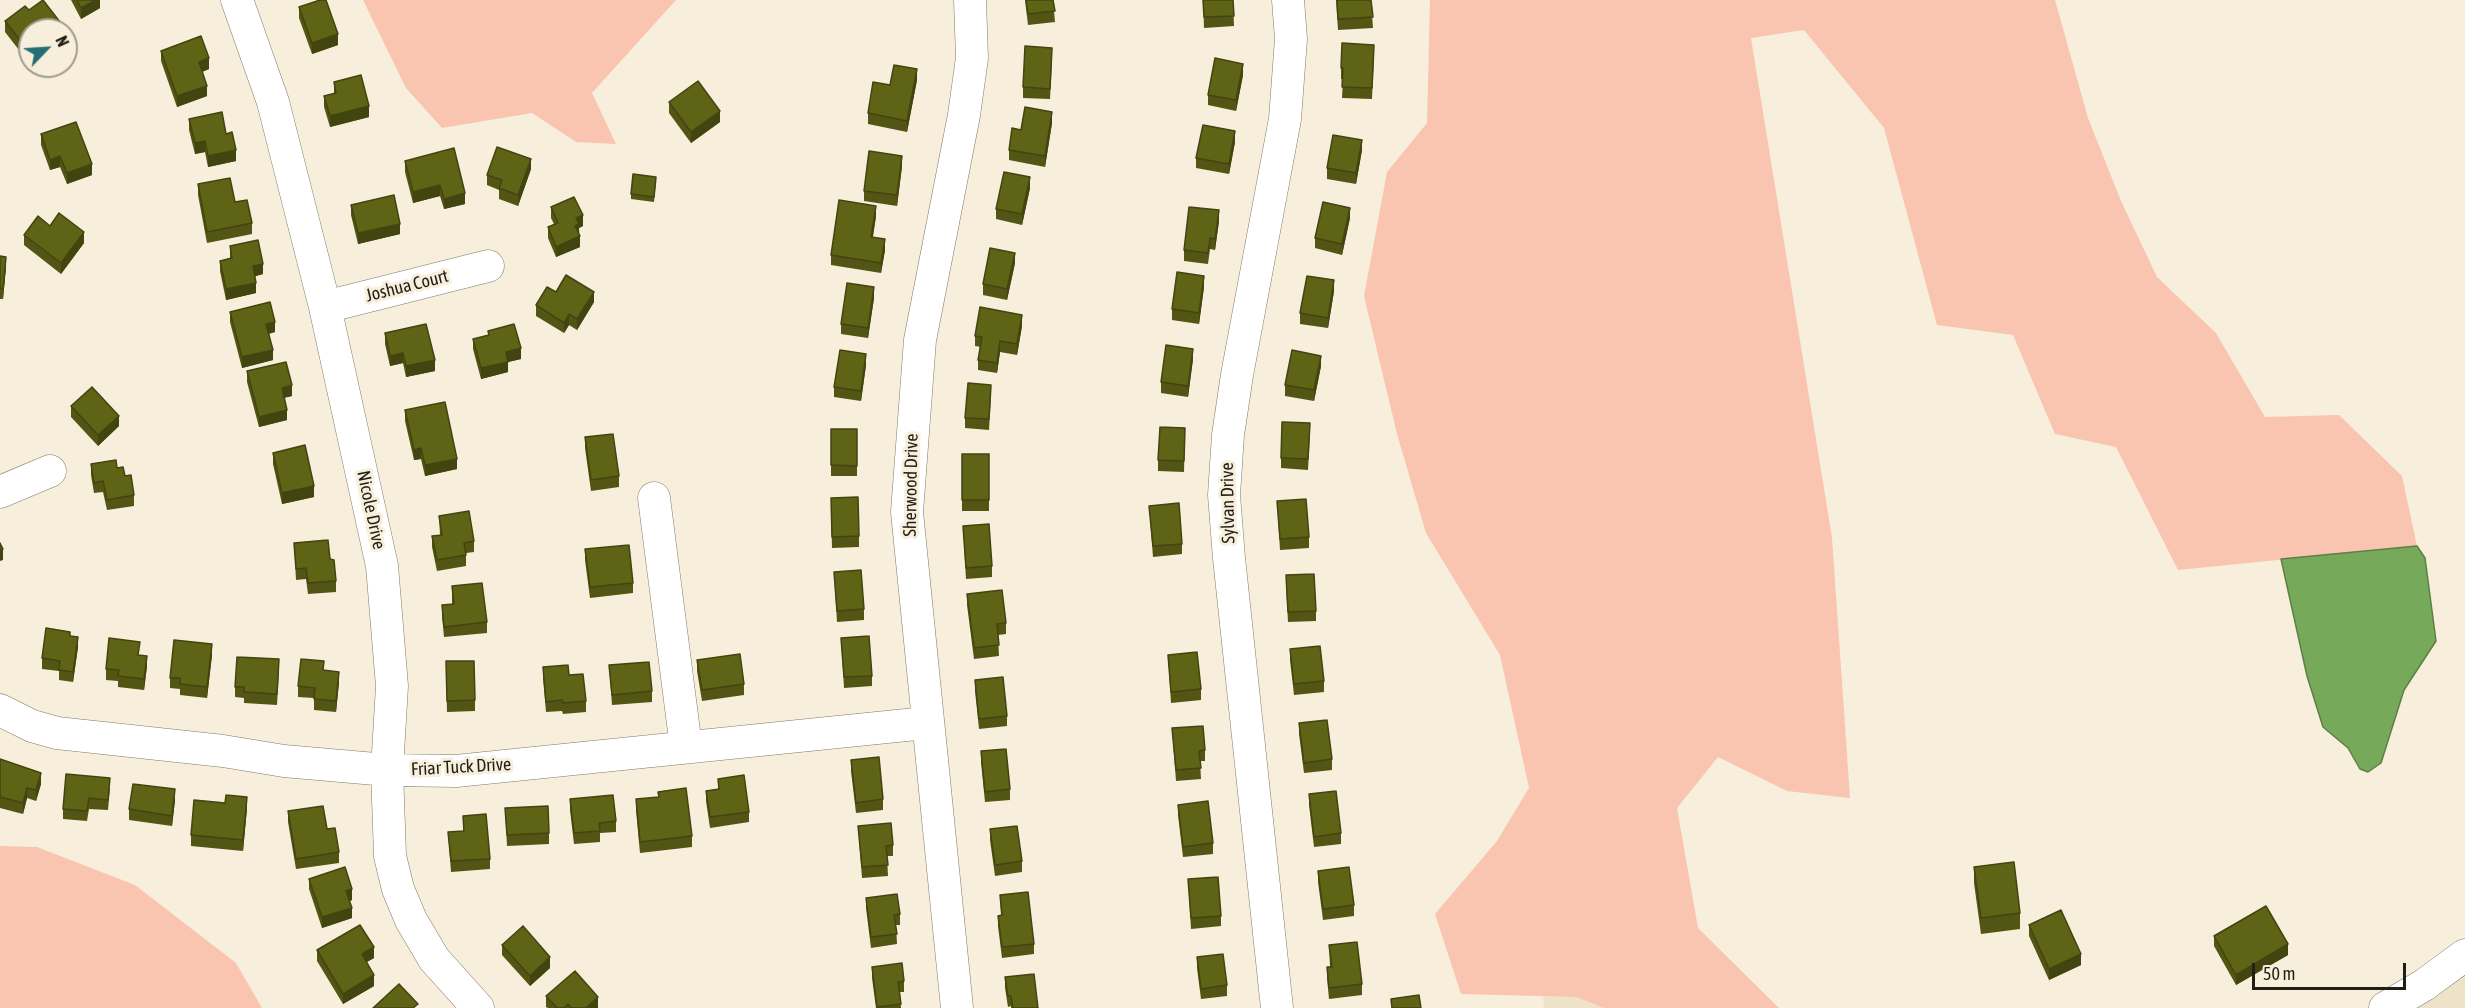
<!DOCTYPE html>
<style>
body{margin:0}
#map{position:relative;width:2465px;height:1008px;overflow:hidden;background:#f7efdb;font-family:"Asap Condensed",sans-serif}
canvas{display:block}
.north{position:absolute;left:18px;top:18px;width:60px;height:60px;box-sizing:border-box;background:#f7efdb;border:2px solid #a19b8d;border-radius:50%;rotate:65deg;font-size:16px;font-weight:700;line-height:24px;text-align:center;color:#211e17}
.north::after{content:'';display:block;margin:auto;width:21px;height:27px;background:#246f77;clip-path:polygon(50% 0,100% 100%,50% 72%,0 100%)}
.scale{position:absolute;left:2252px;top:963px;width:154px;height:27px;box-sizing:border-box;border:3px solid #211e17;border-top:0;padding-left:8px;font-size:18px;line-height:21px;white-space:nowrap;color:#211e17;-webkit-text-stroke:4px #f7efdb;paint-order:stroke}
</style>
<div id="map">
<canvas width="2465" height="1008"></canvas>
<div class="north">N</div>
<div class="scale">50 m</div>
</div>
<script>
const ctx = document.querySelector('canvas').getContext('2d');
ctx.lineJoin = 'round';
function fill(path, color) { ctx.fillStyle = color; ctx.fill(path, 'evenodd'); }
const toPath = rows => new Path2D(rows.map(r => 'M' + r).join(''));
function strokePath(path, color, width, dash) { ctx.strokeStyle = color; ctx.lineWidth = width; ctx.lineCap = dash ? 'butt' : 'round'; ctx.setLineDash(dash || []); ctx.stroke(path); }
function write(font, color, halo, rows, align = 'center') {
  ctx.font = font + ' "Asap Condensed",sans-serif'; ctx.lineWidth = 6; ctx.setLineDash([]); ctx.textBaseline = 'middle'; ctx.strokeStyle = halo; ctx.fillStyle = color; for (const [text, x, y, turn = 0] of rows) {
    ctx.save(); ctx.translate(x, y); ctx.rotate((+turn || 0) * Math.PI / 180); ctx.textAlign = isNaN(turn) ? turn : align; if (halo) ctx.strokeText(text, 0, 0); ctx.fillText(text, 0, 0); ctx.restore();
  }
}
fill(toPath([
 [2465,955,2465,1008,2385,1008],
 [1543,996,1576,997,1604,1008,1544,1008]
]), '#eee3c8');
fill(toPath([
 [363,0,676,0,592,93,616,144,576,142,532,113,442,128,406,88],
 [1430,0,2055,0,2088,118,2121,201,2157,277,2216,333,2265,417,2339,415,2402,476,2417,546,2178,570,2116,447,2055,434,2013,335,1937,325,1884,128,1804,30,1751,38,1832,538,1850,798,1787,791,1718,757,1677,808,1698,928,1779,1008,1604,1008,1576,997,1461,994,1435,914,1497,841,1529,788,1500,655,1426,533,1397,434,1364,296,1387,172,1427,123],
 [0,846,37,847,135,885,236,963,262,1008,0,1008]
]), '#f9c5b0');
const water = toPath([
 [2417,546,2425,558,2436,641,2404,690,2381,763,2368,772,2360,769,2348,748,2323,727,2307,676,2281,559,2417,546]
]);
fill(water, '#77a95b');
strokePath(water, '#5d7f47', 1.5);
const minor = toPath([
 [237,0,273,102,325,307,382,566,392,686,387,770,390,856,398,889,411,920,434,959,478,1008],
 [325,307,488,266],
 [0,492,50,471],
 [654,498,686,747],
 [0,710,32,726,57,733,223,751,284,761,387,770,456,771,926,723],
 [957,1008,907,512,920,340,964,115,972,58,970,0],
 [1277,1008,1229,558,1224,495,1228,435,1237,375,1285,119,1291,39,1288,0],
 [2385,1008,2424,985,2465,955]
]);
strokePath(minor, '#817a68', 33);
strokePath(minor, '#fff', 32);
fill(toPath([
 [71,0,100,0,100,8,81,19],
 [1025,0,1053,0,1055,22,1028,25],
 [1203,0,1233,0,1234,26,1204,28],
 [1336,0,1371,0,1373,28,1338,30],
 [299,7,338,45,312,54,299,18],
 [29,10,60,30,26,59,5,32,5,21],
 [161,51,209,69,202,72,207,96,177,107,161,61],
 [1374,55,1372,99,1342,98,1343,79,1341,79,1341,68],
 [1052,59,1050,99,1023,98,1023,87],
 [1243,75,1236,111,1208,105,1208,95],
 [917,80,907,132,868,124,868,113,890,85],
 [334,82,369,117,330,127,324,107,324,96,334,94],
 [669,102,720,122,691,143,669,113],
 [189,119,226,134,236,161,208,167,205,152,195,154,189,130],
 [1052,123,1045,167,1009,160,1009,150,1021,130],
 [41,134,92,175,67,184,60,167,50,170,41,145],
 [1235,142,1229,174,1196,168,1196,158],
 [1362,150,1356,184,1327,179,1327,168],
 [405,161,465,204,444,209,440,196,413,203,405,172],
 [902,166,897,206,864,201,864,191],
 [531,169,518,206,499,199,499,190,487,185,487,175],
 [656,182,654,202,631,199,631,194],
 [198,184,252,223,252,234,207,243,198,195],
 [1030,188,1022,225,996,219,996,209],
 [351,205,400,234,358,244,351,215],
 [551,207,583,226,579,228,580,247,556,257,548,238,548,227,554,224,551,218],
 [876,216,873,237,885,250,881,273,831,265,831,255],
 [1350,218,1342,255,1315,248,1315,238],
 [1219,221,1215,250,1210,249,1208,264,1184,261,1184,250],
 [50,226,84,243,61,274,24,245,24,235],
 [230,246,263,274,255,276,256,293,226,300,220,271,220,261,230,258],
 [0,256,6,267,3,299,0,299],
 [1015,263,1007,300,983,295,983,284],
 [1204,287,1199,324,1172,320,1172,309],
 [1334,291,1328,328,1300,324,1300,313],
 [556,292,594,302,577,330,569,325,564,333,536,316,536,305],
 [874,298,868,338,841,334,841,324],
 [230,312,275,332,269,334,273,360,242,368,230,322],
 [1022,326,1017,355,1000,352,997,373,978,370,978,360,981,347,975,346,975,336],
 [488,331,521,359,508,362,508,372,481,379,473,349,473,339,488,335],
 [385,333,435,371,406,377,403,363,390,366,385,344],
 [1193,359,1188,397,1161,393,1161,382],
 [866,365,861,401,834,397,834,387],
 [1321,366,1314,401,1285,396,1285,385],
 [247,371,292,396,284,398,287,420,259,427,247,382],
 [991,395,989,430,965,428,965,418],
 [71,406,119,426,98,446,71,417],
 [405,410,457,469,425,476,421,459,414,460,405,421],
 [1185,428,1184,472,1158,471,1158,460],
 [831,429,857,429,857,476,831,476],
 [1310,433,1308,470,1281,468,1281,458],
 [585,437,619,476,619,487,591,491,585,448],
 [273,453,314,497,282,504,273,464],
 [962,454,989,454,989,511,962,511],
 [91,464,117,468,125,476,134,495,134,506,107,510,103,492,94,493,91,475],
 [1277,501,1309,537,1309,548,1280,550],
 [1149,506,1182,544,1182,554,1153,557],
 [831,509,859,536,859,547,832,548],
 [439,516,474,541,474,552,466,553,466,566,437,571,432,547,432,536,440,535],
 [963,526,992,566,992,577,966,579],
 [294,543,336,581,336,592,308,594,306,579,296,580],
 [585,549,633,583,633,593,590,598,585,560],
 [834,572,864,609,864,620,837,622],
 [1286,585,1316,611,1316,621,1288,622],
 [452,586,487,622,487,633,444,637,442,616,442,605,452,604],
 [967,594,1006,623,1006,634,998,635,999,656,974,659,967,605],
 [70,636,78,647,73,682,59,680,59,671,42,669,42,658],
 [841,638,872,676,872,686,844,688],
 [1290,649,1324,681,1324,692,1294,695,1290,660],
 [139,655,147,666,144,690,118,687,118,681,106,680,106,669],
 [212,655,207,698,180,695,180,689,170,688,170,678],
 [1168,655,1201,689,1201,700,1171,703],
 [697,660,744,684,744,695,702,701,697,671],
 [609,665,652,691,652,702,612,705],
 [543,667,569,675,586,701,586,712,563,714,562,711,546,712,543,678],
 [279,670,277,705,244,703,244,698,235,697,235,687],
 [324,670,339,682,336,712,314,710,314,698,298,697,298,686],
 [446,672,475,700,475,711,447,712],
 [975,680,1007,716,1007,726,979,729,975,691],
 [1299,723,1332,759,1332,770,1304,773,1299,734],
 [1172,728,1205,750,1205,761,1200,761,1201,779,1176,781],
 [981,751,1010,789,1010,800,985,802,981,762],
 [0,759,41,784,36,801,27,798,23,814,0,808],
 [851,760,883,799,883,810,856,813,851,771],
 [718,779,749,812,749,822,710,828,706,801,706,791,718,789],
 [110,788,108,810,89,809,87,821,63,819,63,809],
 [658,792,692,836,692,847,640,853,636,810,636,799,658,797],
 [1309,794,1341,833,1341,844,1314,847,1309,805],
 [570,799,616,821,616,832,600,833,600,842,574,844,570,810],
 [175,800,172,826,129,820,129,809],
 [1178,805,1213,843,1213,854,1183,857,1178,815],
 [247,808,243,851,191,846,191,835],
 [505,808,549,833,549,844,507,846],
 [288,811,327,829,339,852,339,863,296,869,288,822],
 [463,816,490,859,490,869,451,872,448,832,463,831],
 [858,826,893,845,893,856,887,856,888,876,862,878],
 [990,829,1022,861,1022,872,995,876,990,840],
 [1974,867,2020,913,2020,929,1981,934,1974,883],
 [1318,871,1354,905,1354,916,1323,920,1318,882],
 [309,879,352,900,350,901,352,918,322,928,309,889],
 [1188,879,1221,916,1221,926,1191,929],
 [1000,895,1034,944,1034,954,1002,958,998,926,998,916,1001,915],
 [866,898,900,914,900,925,896,925,897,944,871,948,866,908],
 [2029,925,2081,965,2049,980,2029,936],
 [2214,936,2288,955,2236,985,2214,946],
 [502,945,550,968,530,986,502,955],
 [1329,945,1362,984,1362,995,1329,999,1327,978,1327,967,1330,967],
 [317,950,374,958,366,962,374,986,343,1004,317,961],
 [1197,957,1227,985,1227,996,1201,999,1197,968],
 [872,967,904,981,904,992,900,992,901,1008,876,1008,872,978],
 [1005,977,1038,1008,1011,1008,1011,1006,1008,1007,1005,988],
 [546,996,598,1008,548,1008,546,1007]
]), '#525513');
fill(toPath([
 [96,0,100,0,100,8,81,19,81,8],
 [60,22,60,30,50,30],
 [338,34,338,45,312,54,312,43],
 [30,45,30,55,26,59,26,48],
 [209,58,209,69,199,73,199,62],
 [1243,64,1243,75,1236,111,1236,100],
 [917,69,917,80,907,132,907,121],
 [207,86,207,96,177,107,177,96],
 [369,106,369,117,330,127,330,116],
 [720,111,720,122,691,143,691,132],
 [1052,112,1052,123,1045,167,1045,156],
 [1235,131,1235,142,1229,174,1229,164],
 [1362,140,1362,150,1356,184,1356,173],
 [205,141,205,152,195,154,195,143],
 [236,150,236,161,208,167,208,156],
 [60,156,60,167,50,170,50,160],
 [902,156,902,166,897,206,897,195],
 [531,159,531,169,518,206,518,195],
 [92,164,92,175,67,184,67,173],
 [1030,177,1030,188,1022,225,1022,214],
 [440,185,440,196,413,203,413,192],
 [465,193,465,204,444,209,444,199],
 [876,206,876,216,871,247,871,237],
 [1350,208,1350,218,1342,255,1342,244],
 [1219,210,1219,221,1215,250,1215,239],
 [583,215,583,226,579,228,579,235,575,236,576,218],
 [400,224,400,234,358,244,358,233],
 [84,232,84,243,61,274,61,263],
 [580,236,580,247,556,257,556,247],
 [885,239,885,250,881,273,881,263],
 [1015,253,1015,263,1007,300,1007,289],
 [6,257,6,267,3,299,3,289],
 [263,264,263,274,253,277,253,266],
 [1204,276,1204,287,1199,324,1199,313],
 [1334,280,1334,291,1328,328,1328,318],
 [256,283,256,293,226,300,226,289],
 [874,287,874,298,868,338,868,328],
 [594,292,594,302,577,330,577,319],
 [569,314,569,325,564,333,564,323],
 [1022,315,1022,326,1017,355,1017,344],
 [275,322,275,332,266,334,266,324],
 [1000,341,1000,352,997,373,997,363],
 [521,348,521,359,508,362,508,372,481,379,481,368,506,352],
 [1193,349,1193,359,1188,397,1188,386],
 [273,350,273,360,242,368,242,357],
 [403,353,403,363,390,366,390,356],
 [866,354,866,365,861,401,861,391],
 [1321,356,1321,366,1314,401,1314,390],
 [435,360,435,371,406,377,406,366],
 [292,385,292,396,282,398,282,388],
 [287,410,287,420,259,427,259,417],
 [119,416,119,426,98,446,98,435],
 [421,448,421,459,414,460,414,450],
 [457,459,457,469,425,476,425,465],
 [314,486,314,497,282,504,282,493],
 [3,549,3,560,0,561,0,551],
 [78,637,78,647,73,682,73,672],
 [212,644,212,655,207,698,207,687],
 [147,656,147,666,144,690,144,679],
 [339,672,339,682,336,712,336,701],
 [41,773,41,784,36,801,36,790],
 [27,788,27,798,23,814,23,803],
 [175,789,175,800,172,826,172,816],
 [247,797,247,808,243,851,243,840],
 [352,889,352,900,346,902,346,891],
 [352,908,352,918,322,928,322,917],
 [2288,944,2288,955,2236,985,2236,975],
 [374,947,374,958,362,965,362,954],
 [2081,954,2081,965,2049,980,2049,969],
 [550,957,550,968,530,986,530,976],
 [374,975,374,986,343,1004,343,994],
 [598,997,598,1008,586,1008]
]), '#42450f');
const building = toPath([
 [43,0,60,22,50,30,30,30,30,45,26,48,5,21,25,6,29,10,43,0],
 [77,0,96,0,81,8,77,0],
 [320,0,326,0,338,34,312,43,299,7,320,0],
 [1026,0,1053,0,1055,11,1028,14,1026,0],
 [1203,0,1233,0,1234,16,1204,17,1203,0],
 [1337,0,1371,0,1373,17,1338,19,1337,0],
 [201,36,209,58,199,62,207,86,177,96,161,51,201,36],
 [1342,43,1374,45,1372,88,1342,87,1343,68,1341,68,1342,43],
 [1025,46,1052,48,1050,89,1023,87,1025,46],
 [1215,58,1243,64,1236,100,1208,95,1215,58],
 [894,65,917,69,907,121,868,113,873,82,890,85,894,65],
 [361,75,369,106,330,116,324,96,336,93,334,82,361,75],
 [698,81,720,111,691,132,669,102,698,81],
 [1025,107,1052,112,1045,156,1009,150,1012,128,1021,130,1025,107],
 [222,112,226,134,232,132,236,150,208,156,205,141,195,143,189,119,222,112],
 [76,122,92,164,67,173,60,156,50,160,41,134,76,122],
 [1203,125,1235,131,1229,164,1196,158,1203,125],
 [1333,135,1362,140,1356,173,1327,168,1333,135],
 [497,147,531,159,518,195,499,188,502,180,487,175,497,147],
 [454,148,465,193,444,199,440,185,413,192,405,161,454,148],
 [869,151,902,156,897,195,864,191,869,151],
 [1004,172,1030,177,1022,214,996,209,1004,172],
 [633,174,656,177,654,197,631,194,633,174],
 [230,178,235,202,247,200,252,223,207,232,198,184,230,178],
 [394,195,400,224,358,233,351,205,394,195],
 [574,197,583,215,576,218,579,224,575,226,580,236,556,247,548,227,558,223,551,207,574,197],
 [839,200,876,206,871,237,885,239,881,263,831,255,839,200],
 [1323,202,1350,208,1342,244,1315,238,1323,202],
 [1189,207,1219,210,1215,239,1210,238,1208,253,1184,250,1189,207],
 [59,213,84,232,61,263,24,235,38,216,50,226,59,213],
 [258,240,263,264,253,266,256,283,226,289,220,261,232,258,230,246,258,240],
 [990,248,1015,253,1007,289,983,284,990,248],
 [0,256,6,257,3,289,0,288,0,256],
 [1177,272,1204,276,1199,313,1172,309,1177,272],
 [566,275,594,292,577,319,569,314,564,323,536,305,547,287,556,292,566,275],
 [1307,276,1334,280,1328,318,1300,313,1307,276],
 [847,283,874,287,868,328,841,324,847,283],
 [270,302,275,322,266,324,273,350,242,357,230,312,270,302],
 [980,307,1022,315,1017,344,1000,341,997,363,978,360,982,337,975,336,980,307],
 [426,324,435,360,406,366,403,353,390,356,385,333,426,324],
 [514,324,521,348,506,352,508,362,481,368,473,339,489,335,488,331,514,324],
 [1166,345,1193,349,1188,386,1161,382,1166,345],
 [840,350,866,354,861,391,834,387,840,350],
 [1292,350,1321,356,1314,390,1285,385,1292,350],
 [286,362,292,385,282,388,287,410,259,417,247,371,286,362],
 [968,383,991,385,989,419,965,418,968,383],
 [92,387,119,416,98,435,71,406,92,387],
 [445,402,457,459,425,465,421,448,414,450,405,410,445,402],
 [1282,422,1310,423,1308,459,1281,458,1282,422],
 [1160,427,1185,428,1184,461,1158,460,1160,427],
 [831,429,857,429,857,466,831,465,831,429],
 [613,434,619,476,591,480,585,437,613,434],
 [305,445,314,486,282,493,273,453,305,445],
 [962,454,989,454,989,500,962,500,962,454],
 [116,460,117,468,123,467,125,476,131,475,134,495,107,500,103,481,94,483,91,464,116,460],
 [858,497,859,536,832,537,831,498,858,497],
 [1306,499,1309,537,1280,539,1277,501,1306,499],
 [1179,503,1182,544,1153,546,1149,506,1179,503],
 [469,511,474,541,464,543,466,555,437,560,432,536,442,535,439,516,469,511],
 [989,524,992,566,966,568,963,526,989,524],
 [328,540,330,559,334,560,336,581,308,583,306,568,296,569,294,543,328,540],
 [0,543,3,549,0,551,0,543],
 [629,545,633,583,590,587,585,549,629,545],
 [861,570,864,609,837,611,834,572,861,570],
 [1314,574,1316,611,1288,612,1286,575,1314,574],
 [482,583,487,622,444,627,442,605,454,604,452,586,482,583],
 [1002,590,1006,623,997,624,999,645,974,648,967,594,1002,590],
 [46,628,70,632,70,636,78,637,73,672,59,670,60,661,42,658,46,628],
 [869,636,872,676,844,677,841,638,869,636],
 [109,638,140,642,138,655,147,656,144,679,118,676,119,670,106,669,109,638],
 [174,640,212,644,207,687,180,684,180,678,170,678,174,640],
 [1320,646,1324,681,1294,684,1290,649,1320,646],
 [1197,652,1201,689,1171,692,1168,655,1197,652],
 [740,654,744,684,702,690,697,660,740,654],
 [237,657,279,659,277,694,244,692,244,687,235,687,237,657],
 [301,659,324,661,323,670,339,672,336,701,314,699,315,688,298,686,301,659],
 [446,661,474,661,475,700,447,701,446,661],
 [649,662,652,691,612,695,609,665,649,662],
 [568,665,569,675,583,674,586,701,563,703,562,700,546,702,543,667,568,665],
 [1003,677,1007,716,979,719,975,680,1003,677],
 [1327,720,1332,759,1304,763,1299,723,1327,720],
 [1203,726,1205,750,1199,751,1201,768,1176,770,1172,728,1203,726],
 [1006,749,1010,789,985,792,981,751,1006,749],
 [879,757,883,799,856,803,851,760,879,757],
 [0,759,41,773,36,790,27,788,23,803,0,797,0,759],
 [66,774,110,778,108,800,89,798,87,811,63,809,66,774],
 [744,775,749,812,710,817,706,791,719,789,718,779,744,775],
 [133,784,175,789,172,816,129,809,133,784],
 [686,788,692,836,640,842,636,799,659,797,658,792,686,788],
 [1336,791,1341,833,1314,837,1309,794,1336,791],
 [226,795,247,797,243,840,191,835,194,800,225,803,226,795],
 [613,795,616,821,599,823,600,831,574,833,570,799,613,795],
 [1208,801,1213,843,1183,847,1178,805,1208,801],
 [323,806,327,829,335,828,339,852,296,859,288,811,323,806],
 [548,806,549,833,507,835,505,808,548,806],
 [486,814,490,859,451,861,448,832,464,831,463,816,486,814],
 [891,823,893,845,886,846,888,865,862,867,858,826,891,823],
 [1017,826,1022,861,995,865,990,829,1017,826],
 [2014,862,2020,913,1981,918,1974,867,2014,862],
 [345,867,352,889,346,891,352,908,322,917,309,879,345,867],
 [1349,867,1354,905,1323,909,1318,871,1349,867],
 [1218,877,1221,916,1191,918,1188,879,1218,877],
 [1028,892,1034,944,1002,947,998,916,1002,915,1000,895,1028,892],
 [897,894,900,914,894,915,897,934,871,937,866,898,897,894],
 [2266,906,2288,944,2236,975,2214,936,2266,906],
 [2061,910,2081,954,2049,969,2029,925,2061,910],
 [360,925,374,947,362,954,374,975,343,994,317,950,360,925],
 [523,926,550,957,530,976,502,945,523,926],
 [1357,942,1362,984,1329,988,1327,967,1332,967,1329,945,1357,942],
 [1223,954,1227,985,1201,989,1197,957,1223,954],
 [902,963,904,981,898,982,901,1004,877,1007,872,967,902,963],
 [575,971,598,997,586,1008,571,1008,568,1004,564,1008,557,1008,546,996,575,971],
 [1034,974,1038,1008,1013,1008,1011,996,1008,996,1005,977,1034,974],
 [399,984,418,1004,413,1008,373,1008,399,984],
 [1419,995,1421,1008,1392,1008,1391,999,1419,995]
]);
fill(building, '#5f6316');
strokePath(building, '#42450f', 1.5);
write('18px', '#211e17', '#f7efdb', [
 ["Joshua Court",407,286,-14],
 ["Sherwood Drive",911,485,-89],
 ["Sylvan Drive",1228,503,-91],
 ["Nicole Drive",371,510,78],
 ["Friar Tuck Drive",461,767,-3]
]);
</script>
